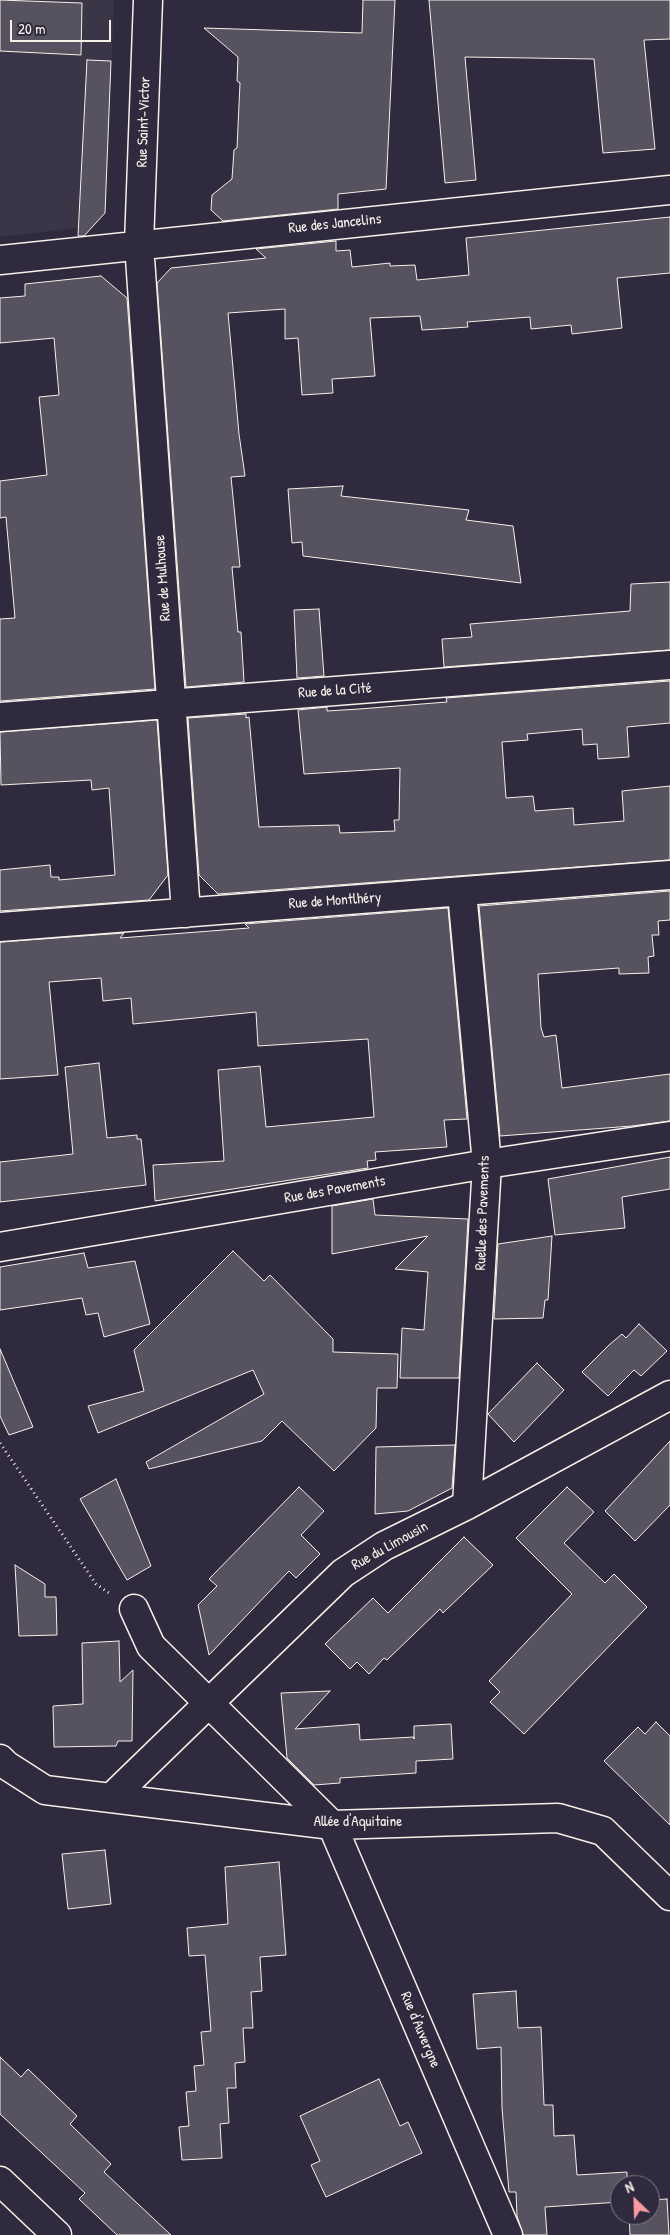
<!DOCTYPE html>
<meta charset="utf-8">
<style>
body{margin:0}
#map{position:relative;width:670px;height:2235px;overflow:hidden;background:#2f2a3d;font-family:"Patrick Hand",sans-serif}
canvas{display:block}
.north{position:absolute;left:610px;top:2175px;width:50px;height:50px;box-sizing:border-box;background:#2f2a3d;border:1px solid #7e7a81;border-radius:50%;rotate:336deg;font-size:14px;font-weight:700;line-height:20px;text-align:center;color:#f4f1e8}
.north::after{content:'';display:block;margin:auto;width:18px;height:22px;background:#ff9aa2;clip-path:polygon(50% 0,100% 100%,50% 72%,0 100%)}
.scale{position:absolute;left:10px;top:20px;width:101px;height:22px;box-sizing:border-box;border:2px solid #f4f1e8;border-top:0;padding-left:6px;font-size:15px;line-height:18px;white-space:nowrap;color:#f4f1e8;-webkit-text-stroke:4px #2f2a3d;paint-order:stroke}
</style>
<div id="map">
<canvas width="670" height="2235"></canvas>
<div class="north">N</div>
<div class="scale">20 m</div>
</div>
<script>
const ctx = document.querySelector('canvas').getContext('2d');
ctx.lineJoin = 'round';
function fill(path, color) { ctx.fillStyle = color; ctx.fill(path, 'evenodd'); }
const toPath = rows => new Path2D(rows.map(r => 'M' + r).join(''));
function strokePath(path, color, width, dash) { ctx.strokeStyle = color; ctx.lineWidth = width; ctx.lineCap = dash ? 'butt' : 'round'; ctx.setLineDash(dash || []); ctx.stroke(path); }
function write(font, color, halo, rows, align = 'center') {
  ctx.font = font + ' "Patrick Hand",sans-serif'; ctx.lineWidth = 4; ctx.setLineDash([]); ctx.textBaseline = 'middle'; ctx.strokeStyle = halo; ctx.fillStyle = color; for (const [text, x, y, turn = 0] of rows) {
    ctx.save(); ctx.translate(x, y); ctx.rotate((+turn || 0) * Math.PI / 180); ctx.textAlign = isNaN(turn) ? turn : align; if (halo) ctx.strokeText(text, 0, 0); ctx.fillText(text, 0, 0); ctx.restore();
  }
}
fill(toPath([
 [0,0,114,0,105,213,93,226,0,237]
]), '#3b3647');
const building = toPath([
 [0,0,82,3,81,55,0,51,0,0],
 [363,0,395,0,386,189,338,194,338,209,223,221,211,210,212,195,232,179,234,150,237,148,240,83,237,81,238,57,204,28,362,33,363,0],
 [429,0,670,0,670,39,644,40,655,149,603,153,594,59,465,57,476,180,445,183,429,0],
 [87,60,111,61,105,213,84,236,78,236,87,60],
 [670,217,670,273,617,278,622,328,572,334,571,325,531,329,530,317,467,322,468,327,422,330,420,316,370,318,375,376,332,379,333,393,302,395,298,338,285,339,285,309,228,313,239,434,245,476,231,477,240,567,232,567,238,632,241,632,244,682,186,687,157,283,171,268,266,258,256,249,336,241,336,251,350,250,352,267,390,263,390,266,415,265,417,280,469,275,466,238,670,217],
 [101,276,127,298,155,689,0,701,0,619,15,618,6,517,0,518,0,481,47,475,39,397,59,395,54,338,0,343,0,298,25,296,25,284,101,276],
 [343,486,341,496,469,510,466,520,513,526,521,583,303,556,302,542,292,543,288,489,343,486],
 [670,582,670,650,444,667,442,639,472,637,470,624,630,611,631,584,670,582],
 [319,609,324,676,297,678,294,610,319,609],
 [670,681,670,723,627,727,629,757,598,759,597,744,583,745,582,729,527,734,528,740,502,742,506,798,533,796,535,811,573,808,574,825,624,821,622,791,670,786,670,860,218,894,199,875,188,718,246,714,246,718,249,717,259,827,339,825,340,833,395,831,394,820,399,820,400,768,304,774,298,710,327,707,327,711,359,709,447,702,446,698,670,681],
 [157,720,168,875,149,900,0,911,0,870,50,865,51,877,59,877,59,880,115,875,109,788,92,790,91,780,1,785,0,732,157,720],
 [670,891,670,920,658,921,659,935,652,935,654,956,648,957,649,973,619,974,619,968,538,974,541,1028,544,1037,556,1035,562,1088,670,1074,670,1121,632,1126,500,1136,479,906,670,891],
 [448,908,467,1119,444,1120,447,1147,375,1152,376,1160,367,1161,368,1168,155,1201,153,1165,224,1161,218,1070,260,1066,266,1127,374,1117,368,1039,258,1046,256,1012,133,1024,131,998,103,1001,101,978,49,982,58,1075,0,1079,0,942,124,933,120,938,249,928,245,924,448,908],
 [99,1063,107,1138,137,1135,137,1139,141,1139,146,1185,0,1202,0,1162,73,1154,65,1067,99,1063],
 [670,1157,670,1189,622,1197,625,1228,555,1235,548,1179,670,1157],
 [373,1199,375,1215,468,1219,459,1378,400,1378,402,1328,424,1330,428,1272,395,1269,428,1236,332,1254,332,1206,373,1199],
 [552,1236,548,1300,545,1300,543,1318,494,1319,498,1244,552,1236],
 [233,1251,264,1281,270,1275,333,1339,333,1352,398,1354,397,1388,377,1388,376,1428,334,1471,282,1421,262,1441,149,1469,146,1462,264,1394,253,1370,98,1433,88,1406,144,1391,134,1350,233,1251],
 [84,1253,88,1268,135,1261,150,1324,104,1337,98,1313,86,1315,82,1298,0,1310,0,1267,84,1253],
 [639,1324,667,1351,641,1376,634,1370,608,1396,582,1372,609,1345,622,1334,626,1338,639,1324],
 [0,1349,33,1427,9,1435,0,1416,0,1349],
 [537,1363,564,1390,514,1442,488,1414,537,1363],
 [670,1441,670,1505,635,1541,605,1511,670,1441],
 [455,1445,452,1488,408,1511,375,1514,376,1447,455,1445],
 [116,1479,151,1566,127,1580,80,1499,116,1479],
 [299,1487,324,1511,301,1535,320,1554,296,1578,289,1571,209,1655,198,1605,217,1586,209,1579,299,1487],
 [567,1487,594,1512,564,1543,605,1583,614,1574,647,1607,524,1734,490,1702,500,1692,489,1681,572,1594,516,1538,567,1487],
 [464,1537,493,1565,443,1613,440,1609,387,1660,384,1658,369,1674,357,1662,350,1669,325,1644,373,1598,388,1613,464,1537],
 [15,1565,45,1584,45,1597,56,1597,57,1635,19,1636,15,1565],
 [119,1641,120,1682,133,1670,132,1741,118,1741,116,1746,54,1747,53,1706,83,1704,82,1643,119,1641],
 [330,1691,295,1729,359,1724,360,1740,414,1737,414,1739,414,1726,451,1724,453,1759,416,1761,416,1773,340,1778,340,1783,314,1785,287,1758,281,1693,330,1691],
 [656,1722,670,1736,670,1825,604,1761,638,1727,645,1734,656,1722],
 [105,1850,111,1904,68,1909,62,1854,105,1850],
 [279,1862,286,1955,260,1957,262,1991,251,1992,253,2028,243,2028,245,2062,235,2063,236,2088,227,2088,229,2123,220,2124,222,2158,182,2160,179,2127,189,2126,186,2092,196,2091,194,2066,204,2065,201,2032,211,2031,205,1955,189,1956,187,1928,228,1924,225,1867,279,1862],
 [516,1991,518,2028,541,2027,544,2105,553,2105,554,2136,574,2135,577,2175,627,2172,627,2185,620,2185,620,2202,545,2207,547,2235,523,2235,517,2216,516,2192,509,2192,502,2108,501,2047,477,2049,473,1994,516,1991],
 [0,2057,21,2077,28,2069,77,2116,70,2124,111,2164,104,2172,171,2235,117,2235,79,2199,85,2193,0,2114,0,2057],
 [379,2079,400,2126,408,2122,422,2153,326,2197,311,2165,320,2161,300,2116,379,2079],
 [667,2199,669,2235,630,2235,629,2215,650,2215,650,2200,667,2199]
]);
fill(building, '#56525f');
strokePath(building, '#f4f1e8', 1);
const street = toPath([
 [148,0,139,244,186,913],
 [0,260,670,190],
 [0,717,670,665],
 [462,892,487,1164,467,1505],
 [0,927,670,875],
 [0,1247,487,1164,670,1136],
 [134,1609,151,1646,332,1825,508,2235],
 [0,1759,6,1765,45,1790,332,1825,558,1818,603,1831,670,1896],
 [111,1798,343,1573,384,1546,467,1505,670,1395],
 [0,2181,57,2235]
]);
strokePath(street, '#f4f1e8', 31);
strokePath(toPath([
 [0,1443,96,1584,109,1593]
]), '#f4f1e8', 3, [1, 4]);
strokePath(street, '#2f2a3d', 28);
write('15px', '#f4f1e8', '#2f2a3d', [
 ["Rue Saint-Victor",144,122,-88],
 ["Rue des Jancelins",335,224,-6],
 ["Rue de Mulhouse",163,578,-94],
 ["Rue de la Cité",335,691,-4],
 ["Rue de Montlhéry",335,901,-4],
 ["Rue des Pavements",335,1190,-10],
 ["Ruelle des Pavements",483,1213,-88],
 ["Rue du Limousin",390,1546,-29],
 ["Allée d'Aquitaine",358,1822],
 ["Rue d'Auvergne",420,2030,67]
]);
</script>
